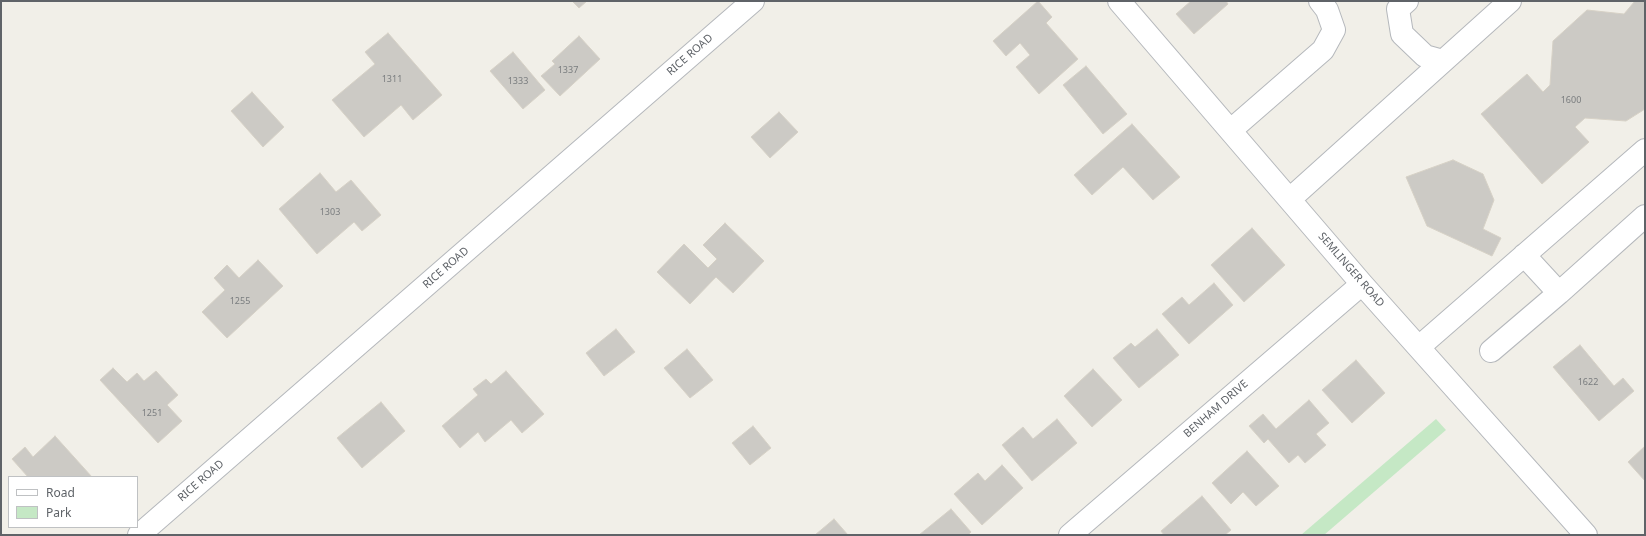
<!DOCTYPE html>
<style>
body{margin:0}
#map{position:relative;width:1646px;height:536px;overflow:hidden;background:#f1efe8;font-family:"Noto Sans",sans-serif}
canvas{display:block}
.frame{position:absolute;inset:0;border:2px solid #5f6368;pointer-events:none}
.legend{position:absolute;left:8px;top:476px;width:130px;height:52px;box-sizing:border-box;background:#fff;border:1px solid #bfc1c3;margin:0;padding:5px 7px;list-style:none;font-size:12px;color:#5f6368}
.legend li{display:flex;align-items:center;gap:8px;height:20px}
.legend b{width:20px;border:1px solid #bfc1c3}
</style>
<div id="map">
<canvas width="1646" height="536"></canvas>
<div class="frame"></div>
<ul class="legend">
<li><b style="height:5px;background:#fff"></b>Road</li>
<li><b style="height:11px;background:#c5e8c5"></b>Park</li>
</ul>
</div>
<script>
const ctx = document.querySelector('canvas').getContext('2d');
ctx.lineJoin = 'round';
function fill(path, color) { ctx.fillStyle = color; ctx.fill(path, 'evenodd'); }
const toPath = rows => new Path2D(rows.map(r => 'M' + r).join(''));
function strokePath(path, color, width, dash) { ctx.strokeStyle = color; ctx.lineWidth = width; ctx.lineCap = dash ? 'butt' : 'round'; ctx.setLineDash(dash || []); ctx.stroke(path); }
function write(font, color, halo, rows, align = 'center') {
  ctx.font = font + ' "Noto Sans",sans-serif'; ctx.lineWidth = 3; ctx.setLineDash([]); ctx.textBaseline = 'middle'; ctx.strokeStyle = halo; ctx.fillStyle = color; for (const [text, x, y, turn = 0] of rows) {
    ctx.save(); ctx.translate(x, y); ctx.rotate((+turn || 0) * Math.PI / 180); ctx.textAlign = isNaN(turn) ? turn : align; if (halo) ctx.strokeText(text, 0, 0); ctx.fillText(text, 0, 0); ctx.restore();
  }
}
fill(toPath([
 [1436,419,1446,430,1324,535,1301,535]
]), '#c5e8c5');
const building = toPath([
 [572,1,587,1,579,8,572,1],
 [1038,1,1052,17,1046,23,1078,59,1039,94,1016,67,1030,55,1020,43,1006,56,993,41,1038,1],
 [1191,1,1226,1,1228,4,1194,34,1176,14,1191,1],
 [1635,1,1644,1,1645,2,1645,109,1626,121,1585,118,1575,127,1589,142,1542,184,1481,114,1527,74,1543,92,1550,85,1553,41,1587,10,1624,14,1635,1],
 [388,33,442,95,413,120,401,105,364,137,332,100,375,64,365,52,388,33],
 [579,36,600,59,560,96,541,76,555,64,552,61,579,36],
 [513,52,545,90,523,109,490,71,513,52],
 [1086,66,1127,114,1103,134,1063,85,1086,66],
 [252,92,284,127,263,147,231,111,252,92],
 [779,112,798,132,770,158,751,137,779,112],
 [1132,124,1180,177,1153,200,1123,167,1092,195,1074,175,1132,124],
 [1453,160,1483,174,1494,200,1483,229,1501,238,1492,256,1427,226,1406,177,1453,160],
 [320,173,336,192,351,180,381,215,362,231,354,222,317,254,279,209,320,173],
 [725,223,764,261,733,293,716,277,690,304,657,272,684,244,708,268,717,259,703,245,725,223],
 [1252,228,1285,265,1244,302,1211,265,1252,228],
 [258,260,283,286,227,338,202,312,225,290,214,278,227,265,239,278,258,260],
 [1214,283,1233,305,1189,344,1162,314,1182,297,1189,305,1214,283],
 [616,329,635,352,604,376,586,353,616,329],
 [1157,329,1179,355,1139,388,1113,358,1131,343,1135,347,1157,329],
 [1580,345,1614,386,1623,378,1634,391,1599,421,1553,367,1580,345],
 [687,349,713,380,690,398,664,368,687,349],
 [1356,360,1385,393,1352,423,1322,390,1356,360],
 [113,368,127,382,137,373,144,381,156,371,178,395,167,405,182,421,158,443,100,380,113,368],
 [1093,369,1122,400,1092,427,1064,396,1093,369],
 [506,371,544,414,522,433,511,420,485,442,478,432,460,448,442,426,478,395,473,389,486,379,491,384,506,371],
 [1309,400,1329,423,1316,434,1326,445,1305,463,1298,455,1289,463,1268,439,1264,443,1249,426,1263,414,1276,429,1309,400],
 [381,402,405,431,362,468,337,438,381,402],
 [1057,419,1077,443,1032,481,1002,445,1023,427,1033,439,1057,419],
 [753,426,771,448,750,465,732,443,753,426],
 [55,436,92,477,28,477,12,459,25,447,33,457,55,436],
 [1645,446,1645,481,1628,462,1645,446],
 [1247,451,1279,486,1256,506,1243,492,1231,504,1212,483,1247,451],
 [1002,465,1023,488,982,525,954,494,978,473,985,481,1002,465],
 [1202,496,1231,530,1225,535,1164,535,1161,531,1202,496],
 [951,509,971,532,968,535,919,535,951,509],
 [834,519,848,535,815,535,834,519]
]);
fill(building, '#cccac5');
strokePath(building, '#d6d1c6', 1);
const minor = toPath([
 [1119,1,1362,284,1586,535],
 [1407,1,1398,9,1402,34,1425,56,1443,61],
 [1231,130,1323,50,1334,30,1327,10,1320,1],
 [1290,199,1510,1],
 [1524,255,1559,293,1645,216],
 [1419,347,1645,150],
 [1491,351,1559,293],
 [139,535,753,1],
 [1070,535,1362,284]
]);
strokePath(minor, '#b5b8bc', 24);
strokePath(minor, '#fff', 22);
write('9px', '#7a7d7f', null, [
 ["1337",568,70],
 ["1311",392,79],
 ["1333",518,81],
 ["1600",1571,100],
 ["1303",330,212],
 ["1255",240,301],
 ["1622",1588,382],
 ["1251",152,413]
]);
write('11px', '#5f6368', '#fff', [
 ["RICE ROAD",690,55,-41],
 ["RICE ROAD",446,268,-41],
 ["SEMLINGER ROAD",1351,270,49],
 ["BENHAM DRIVE",1216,409,-41],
 ["RICE ROAD",201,481,-41]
]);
</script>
